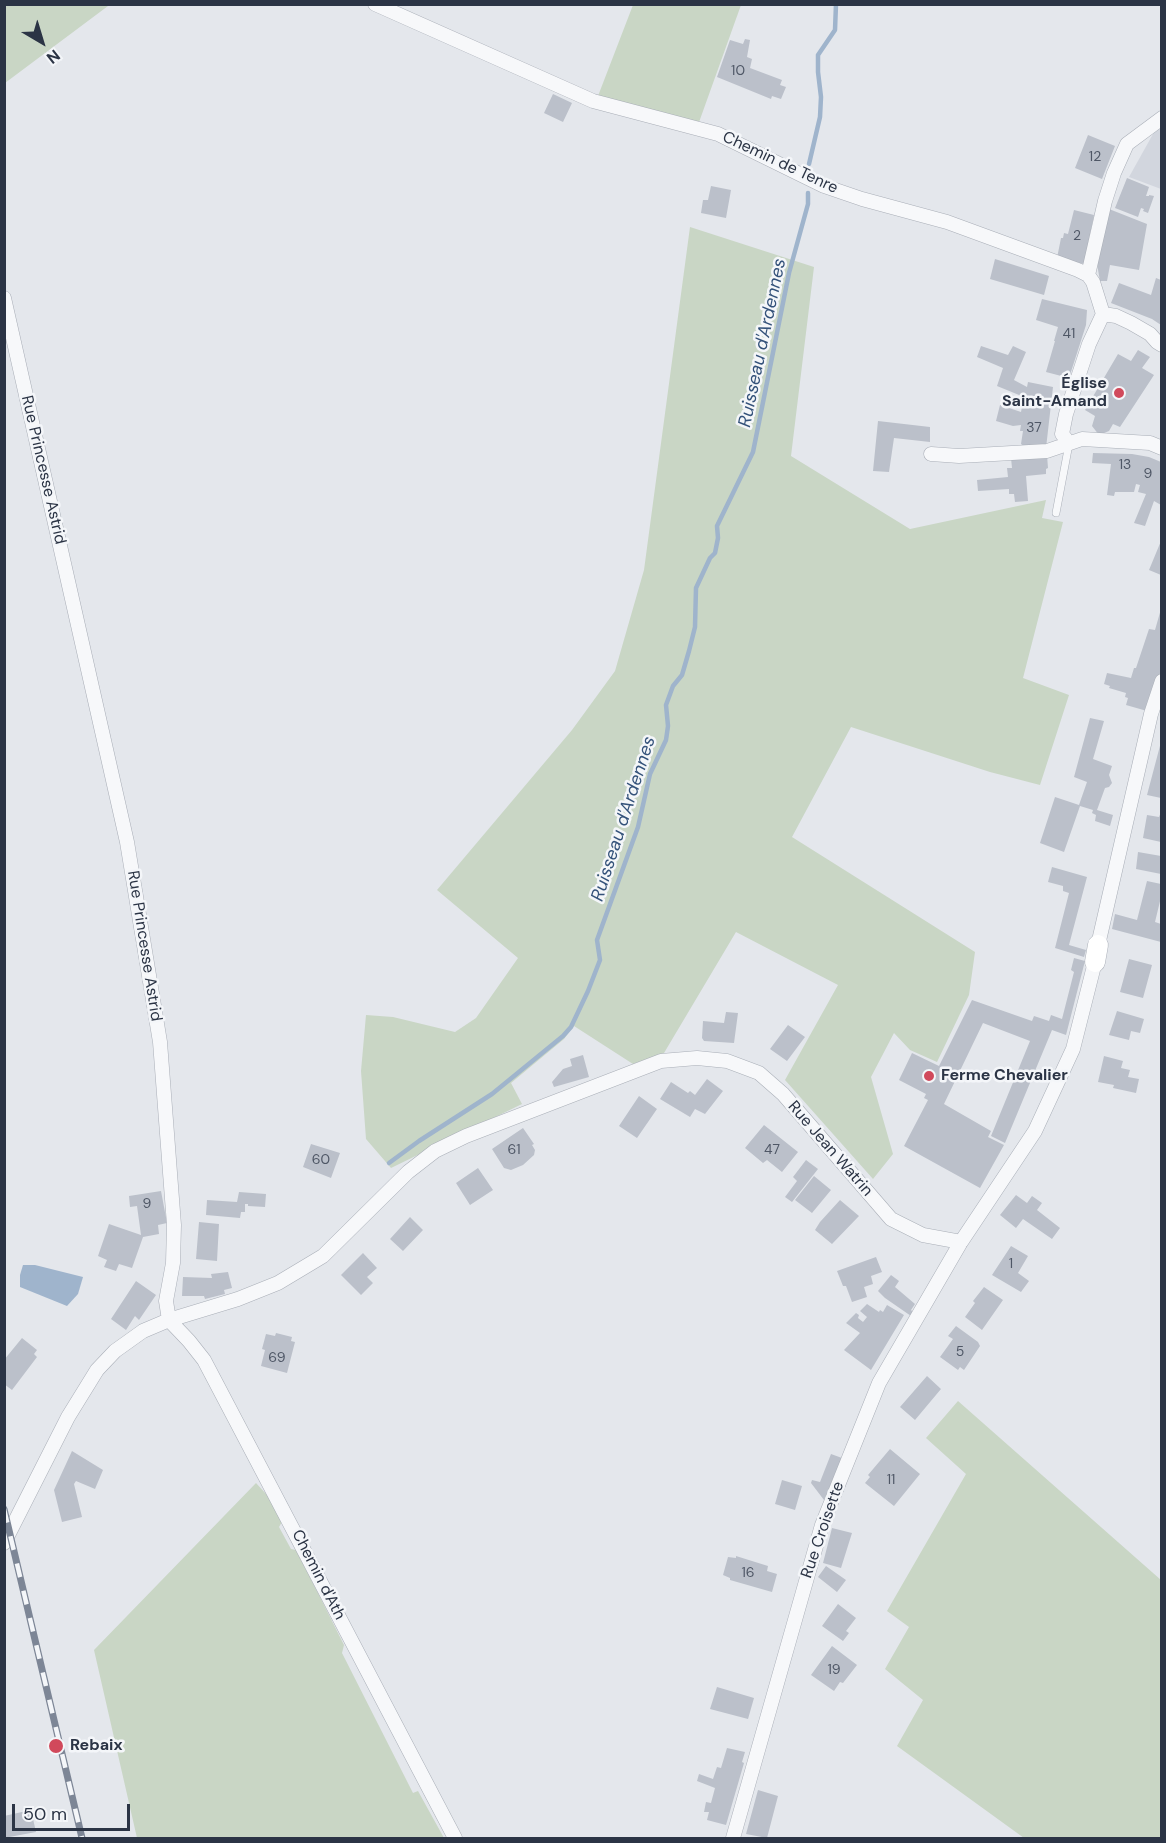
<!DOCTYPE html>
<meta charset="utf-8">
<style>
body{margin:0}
#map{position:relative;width:1166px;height:1843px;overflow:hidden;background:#e4e7ec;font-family:"DM Sans",sans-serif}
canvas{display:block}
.frame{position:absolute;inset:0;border:6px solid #2b3445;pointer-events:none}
.north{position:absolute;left:12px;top:12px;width:60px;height:60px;-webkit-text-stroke:4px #f4f6f9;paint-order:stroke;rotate:142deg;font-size:16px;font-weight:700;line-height:24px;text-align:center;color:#2b3445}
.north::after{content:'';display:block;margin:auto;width:21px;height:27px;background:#2b3445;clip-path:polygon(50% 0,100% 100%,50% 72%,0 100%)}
.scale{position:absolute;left:12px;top:1804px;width:118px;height:27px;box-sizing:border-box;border:3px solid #2b3445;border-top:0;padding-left:8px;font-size:18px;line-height:21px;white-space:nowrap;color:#2b3445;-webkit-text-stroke:4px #f4f6f9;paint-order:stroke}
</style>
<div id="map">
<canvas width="1166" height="1843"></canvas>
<div class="frame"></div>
<div class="north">N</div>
<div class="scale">50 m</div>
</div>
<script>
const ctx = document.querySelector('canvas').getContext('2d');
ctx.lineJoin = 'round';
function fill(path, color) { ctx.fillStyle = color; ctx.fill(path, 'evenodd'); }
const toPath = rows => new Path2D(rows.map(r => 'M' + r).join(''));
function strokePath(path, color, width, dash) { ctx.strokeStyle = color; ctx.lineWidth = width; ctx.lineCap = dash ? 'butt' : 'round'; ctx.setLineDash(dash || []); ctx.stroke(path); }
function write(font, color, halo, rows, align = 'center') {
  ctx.font = font + ' "DM Sans",sans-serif'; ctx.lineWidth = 5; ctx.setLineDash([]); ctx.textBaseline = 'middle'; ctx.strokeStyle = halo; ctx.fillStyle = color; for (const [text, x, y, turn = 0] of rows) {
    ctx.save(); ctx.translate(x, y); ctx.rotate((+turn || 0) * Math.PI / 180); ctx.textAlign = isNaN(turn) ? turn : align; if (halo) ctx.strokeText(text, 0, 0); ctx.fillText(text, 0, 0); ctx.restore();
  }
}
fill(toPath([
 [1161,126,1161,189,1129,177,1153,134]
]), '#d2d6de');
fill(toPath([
 [5,4,107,4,108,6,5,83],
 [633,5,741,5,698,125,598,96],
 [690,227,814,267,791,456,910,529,1046,500,1042,518,1063,522,1023,678,1069,695,1040,785,990,772,851,727,792,837,975,952,969,995,937,1062,910,1050,894,1033,871,1077,893,1154,873,1179,785,1080,838,985,736,932,664,1053,633,1064,574,1026,564,1039,511,1083,522,1104,391,1168,366,1139,361,1071,366,1015,393,1017,455,1032,476,1018,518,958,437,890,572,730,615,671,644,570],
 [958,1401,1161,1580,1161,1838,1024,1838,897,1746,923,1700,885,1669,909,1627,887,1611,966,1474,926,1438],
 [256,1483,267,1495,282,1522,279,1527,291,1549,296,1550,317,1591,344,1645,342,1653,413,1793,418,1791,444,1838,137,1838,94,1650]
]), '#c9d6c5');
fill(toPath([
 [23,1265,35,1265,83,1277,78,1294,67,1306,20,1287,20,1275]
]), '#9fb4cc');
strokePath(toPath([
 [809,164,820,117,821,97,818,72,818,55,835,30,836,4],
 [389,1163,419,1141,492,1094,563,1036,571,1027,588,991,600,960,597,940,638,827,650,774,666,740,668,726,666,705,673,686,682,675,689,651,695,627,696,588,710,558,715,553,718,538,717,526,753,452,789,273,808,204,808,193]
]), '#9fb4cc', 4.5);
fill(toPath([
 [745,39,750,40,747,57,752,59,750,68,782,80,780,85,786,87,781,99,772,96,771,99,717,77,730,40,743,44],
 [553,94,572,103,563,122,544,113],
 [1088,135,1115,146,1102,179,1075,168],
 [1127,178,1149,187,1146,196,1149,196,1149,195,1154,196,1148,213,1143,211,1144,209,1141,208,1138,217,1115,208],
 [711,186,731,190,726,218,701,213,703,200,708,200],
 [1109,209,1147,224,1139,270,1110,265,1107,281,1100,281,1097,264],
 [1074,210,1094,215,1084,264,1057,258,1061,238,1063,238,1064,233,1068,234],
 [995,259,1049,276,1044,295,990,279],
 [1156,278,1161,280,1161,325,1152,319,1111,303,1119,283,1151,295],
 [1042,299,1087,310,1086,325,1069,378,1046,372,1055,341,1054,341,1058,327,1036,320],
 [981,346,1008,355,1013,346,1026,352,1014,380,1027,387,1028,382,1053,387,1046,448,1025,447,1021,444,1023,431,1020,431,1021,425,1013,426,996,421,1000,405,1021,412,1024,397,997,386,1003,368,977,357],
 [1138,350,1150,357,1142,368,1154,375,1120,427,1113,424,1109,431,1099,435,1092,426,1095,416,1085,410,1118,354,1131,361],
 [878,421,930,427,930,442,894,438,889,472,873,471],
 [1093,453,1132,454,1149,457,1161,462,1161,505,1154,501,1145,526,1134,523,1146,494,1138,492,1140,485,1136,484,1134,492,1115,492,1114,496,1107,495,1111,464,1092,463],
 [1047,455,1048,468,1046,469,1046,474,1026,476,1028,501,1015,502,1014,494,1009,494,1009,489,978,491,977,480,1008,477,1007,468,1012,468,1011,458],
 [1161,541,1161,575,1149,570],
 [1161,609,1161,672,1147,711,1126,705,1128,698,1125,697,1126,693,1109,688,1110,686,1104,684,1107,673,1131,678,1134,668,1136,668,1149,629,1155,630],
 [1090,718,1104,721,1093,759,1112,766,1109,775,1112,783,1109,787,1105,788,1097,810,1113,815,1110,826,1095,821,1096,815,1092,813,1093,810,1080,806,1064,852,1040,843,1055,797,1079,805,1087,782,1074,777],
 [1161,742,1161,798,1147,795],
 [1161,812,1161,842,1143,838,1147,815,1159,817],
 [1138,852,1161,856,1161,874,1136,869],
 [1052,867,1087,877,1069,945,1086,950,1084,957,1055,948,1069,893,1063,891,1063,886,1048,882],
 [1147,881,1161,884,1161,897,1155,922,1161,924,1161,942,1112,929,1115,914,1137,920],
 [1074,958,1085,961,1066,1035,1052,1030,1005,1143,991,1136,1030,1041,983,1023,944,1104,991,1131,988,1137,1004,1145,980,1188,904,1146,928,1100,924,1098,926,1094,899,1080,912,1053,939,1066,972,1000,1032,1021,1034,1016,1049,1021,1051,1015,1062,1019,1074,972,1071,970],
 [1129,959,1152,965,1143,998,1120,992],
 [1117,1011,1144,1019,1140,1033,1131,1031,1129,1040,1109,1035],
 [726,1012,738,1013,734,1043,704,1041,702,1038,703,1021,724,1023],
 [788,1025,805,1037,787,1061,770,1049],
 [583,1055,589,1077,554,1087,552,1082,563,1069,572,1066,570,1059],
 [1104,1056,1123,1061,1121,1068,1130,1070,1128,1077,1139,1079,1136,1093,1113,1088,1114,1085,1098,1082],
 [707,1079,723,1091,705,1114,695,1109,690,1117,660,1099,671,1082,688,1093,690,1091,695,1095],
 [639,1096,657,1109,637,1138,619,1126],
 [764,1125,798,1152,782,1172,767,1160,763,1163,745,1148],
 [523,1128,534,1144,532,1145,535,1150,534,1155,523,1165,511,1170,504,1168,492,1149],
 [311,1144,340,1153,331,1178,303,1167],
 [806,1160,818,1169,792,1202,785,1197,797,1181,793,1177],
 [478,1168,493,1190,470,1205,456,1183],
 [814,1176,831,1190,812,1213,795,1200],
 [161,1191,167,1223,158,1225,159,1234,143,1237,132,1268,119,1264,116,1271,104,1267,107,1260,98,1256,109,1224,141,1235,137,1206,130,1207,129,1196],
 [239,1192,266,1194,265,1207,248,1206,248,1204,245,1204,245,1212,241,1212,240,1218,206,1215,207,1200,237,1202],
 [1016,1195,1027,1203,1032,1196,1042,1203,1037,1210,1060,1228,1052,1239,1023,1219,1016,1228,1000,1215],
 [840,1200,859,1216,832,1244,815,1230,820,1222],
 [410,1217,423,1230,403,1251,390,1239],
 [199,1222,219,1224,217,1261,196,1259],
 [1011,1246,1028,1256,1018,1273,1029,1281,1021,1292,992,1275],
 [363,1253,377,1268,367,1277,373,1283,361,1295,341,1275],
 [876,1257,882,1272,871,1276,873,1284,864,1287,867,1297,852,1302,846,1286,843,1286,837,1271],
 [228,1272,232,1288,224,1290,225,1294,205,1299,204,1296,182,1296,183,1277,212,1278,211,1274],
 [891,1275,899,1281,895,1287,915,1304,911,1310,913,1312,911,1316,885,1298,878,1291],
 [136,1281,156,1295,139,1320,135,1316,126,1330,111,1319],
 [984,1287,1003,1300,982,1330,965,1317,975,1303,973,1301],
 [867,1304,879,1312,880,1310,883,1312,887,1305,904,1315,871,1370,844,1350,860,1333,846,1323,856,1313,859,1315,858,1318,863,1322,867,1317,860,1311],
 [956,1326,978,1342,980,1346,964,1370,960,1367,958,1370,940,1357,953,1339,948,1336],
 [276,1333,292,1337,291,1341,295,1342,287,1373,261,1366,265,1350,262,1349,266,1334,275,1336],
 [22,1338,37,1350,34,1354,37,1357,12,1390,4,1384,4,1360],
 [927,1376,941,1389,915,1420,900,1407],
 [890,1449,920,1474,894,1506,865,1483,870,1477,868,1475],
 [72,1451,103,1470,95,1489,76,1481,74,1484,82,1517,62,1522,54,1490],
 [831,1454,842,1458,824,1500,811,1483,812,1480,820,1482],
 [782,1480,802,1486,795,1510,775,1504],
 [832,1528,852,1533,841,1568,823,1563],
 [736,1556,768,1566,767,1571,777,1574,772,1592,730,1580,730,1578,723,1575,728,1557,736,1558],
 [826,1566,846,1580,837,1592,818,1577],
 [838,1604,856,1618,846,1631,849,1633,843,1641,822,1626],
 [832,1646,857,1665,843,1683,840,1682,834,1691,811,1675],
 [717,1687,754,1698,748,1719,710,1709],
 [727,1748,745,1752,742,1762,744,1763,726,1825,707,1820,709,1812,704,1812,706,1802,711,1803,715,1788,697,1781,699,1774,713,1779,717,1767,721,1768],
 [758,1790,778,1796,767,1838,746,1834],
 [31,1810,36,1832,4,1838,4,1816]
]), '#bbc0ca');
const lane = toPath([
 [1056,513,1069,444]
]);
const street = toPath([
 [375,4,593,101,718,134,824,186,862,199,947,222,1078,270,1088,275,1093,282,1103,314],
 [1088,275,1105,201,1114,173,1127,144,1162,118],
 [4,298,127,842,160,1042,174,1225,173,1263,166,1301,169,1320],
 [1103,314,1116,316,1131,323,1150,334,1157,342,1162,345],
 [1069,443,1062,434,1066,414,1089,344,1103,314],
 [931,454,959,456,1047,451,1082,439,1150,443,1162,448],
 [1098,945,1151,714,1162,681],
 [169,1320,189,1341,204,1360,455,1838],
 [4,1543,68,1417,97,1370,115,1351,143,1331,169,1320,238,1299,278,1283,323,1256,408,1172,435,1151,466,1136,661,1061,697,1058,727,1061,759,1073,783,1094,891,1219,923,1235,961,1242],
 [733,1838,822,1525,879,1383,961,1242,1035,1131,1073,1049,1095,962]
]);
const secondary = toPath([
 [1095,962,1098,945]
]);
strokePath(lane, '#a9aeb7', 8);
strokePath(street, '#a9aeb7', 15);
strokePath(secondary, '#a9aeb7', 21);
strokePath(lane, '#f7f8fa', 7);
strokePath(street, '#f7f8fa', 14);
strokePath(secondary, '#fff', 20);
const rail = toPath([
 [4,1509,82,1838]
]);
strokePath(rail, '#7d8696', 7);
strokePath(rail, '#f4f6f9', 4.5, [14]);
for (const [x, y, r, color] of [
 [1119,393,6,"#d1495b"],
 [929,1076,6,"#d1495b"],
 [56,1746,8,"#d1495b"]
]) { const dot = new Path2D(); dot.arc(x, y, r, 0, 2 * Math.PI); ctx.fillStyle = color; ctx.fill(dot); strokePath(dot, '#f4f6f9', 2); }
write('14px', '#4f5766', null, [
 ["10",738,71],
 ["12",1095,157],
 ["2",1077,236],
 ["41",1069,334],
 ["37",1034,428],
 ["13",1125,465],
 ["9",1148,474],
 ["61",514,1150],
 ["47",772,1150],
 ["60",321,1160],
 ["9",147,1204],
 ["1",1011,1264],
 ["5",960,1352],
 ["69",277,1358],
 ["11",891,1480],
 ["16",748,1573],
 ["19",834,1670]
]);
write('16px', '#2b3445', '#f4f6f9', [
 ["Chemin de Tenre",780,163,25],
 ["Rue Princesse Astrid",43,470,77],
 ["Rue Princesse Astrid",144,946,81],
 ["Rue Jean Watrin",830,1149,49],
 ["Rue Croisette",823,1530,-71],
 ["Chemin d'Ath",318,1575,63]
]);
write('bold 16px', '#2b3445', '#f4f6f9', [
 ["Église",1107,384,"right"],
 ["Saint-Amand",1107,402,"right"],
 ["Ferme Chevalier",941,1076],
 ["Rebaix",70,1746]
], 'left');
write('italic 18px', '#34527a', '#f4f6f9', [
 ["Ruisseau d'Ardennes",763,343,-78],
 ["Ruisseau d'Ardennes",624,819,-72]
]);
</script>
